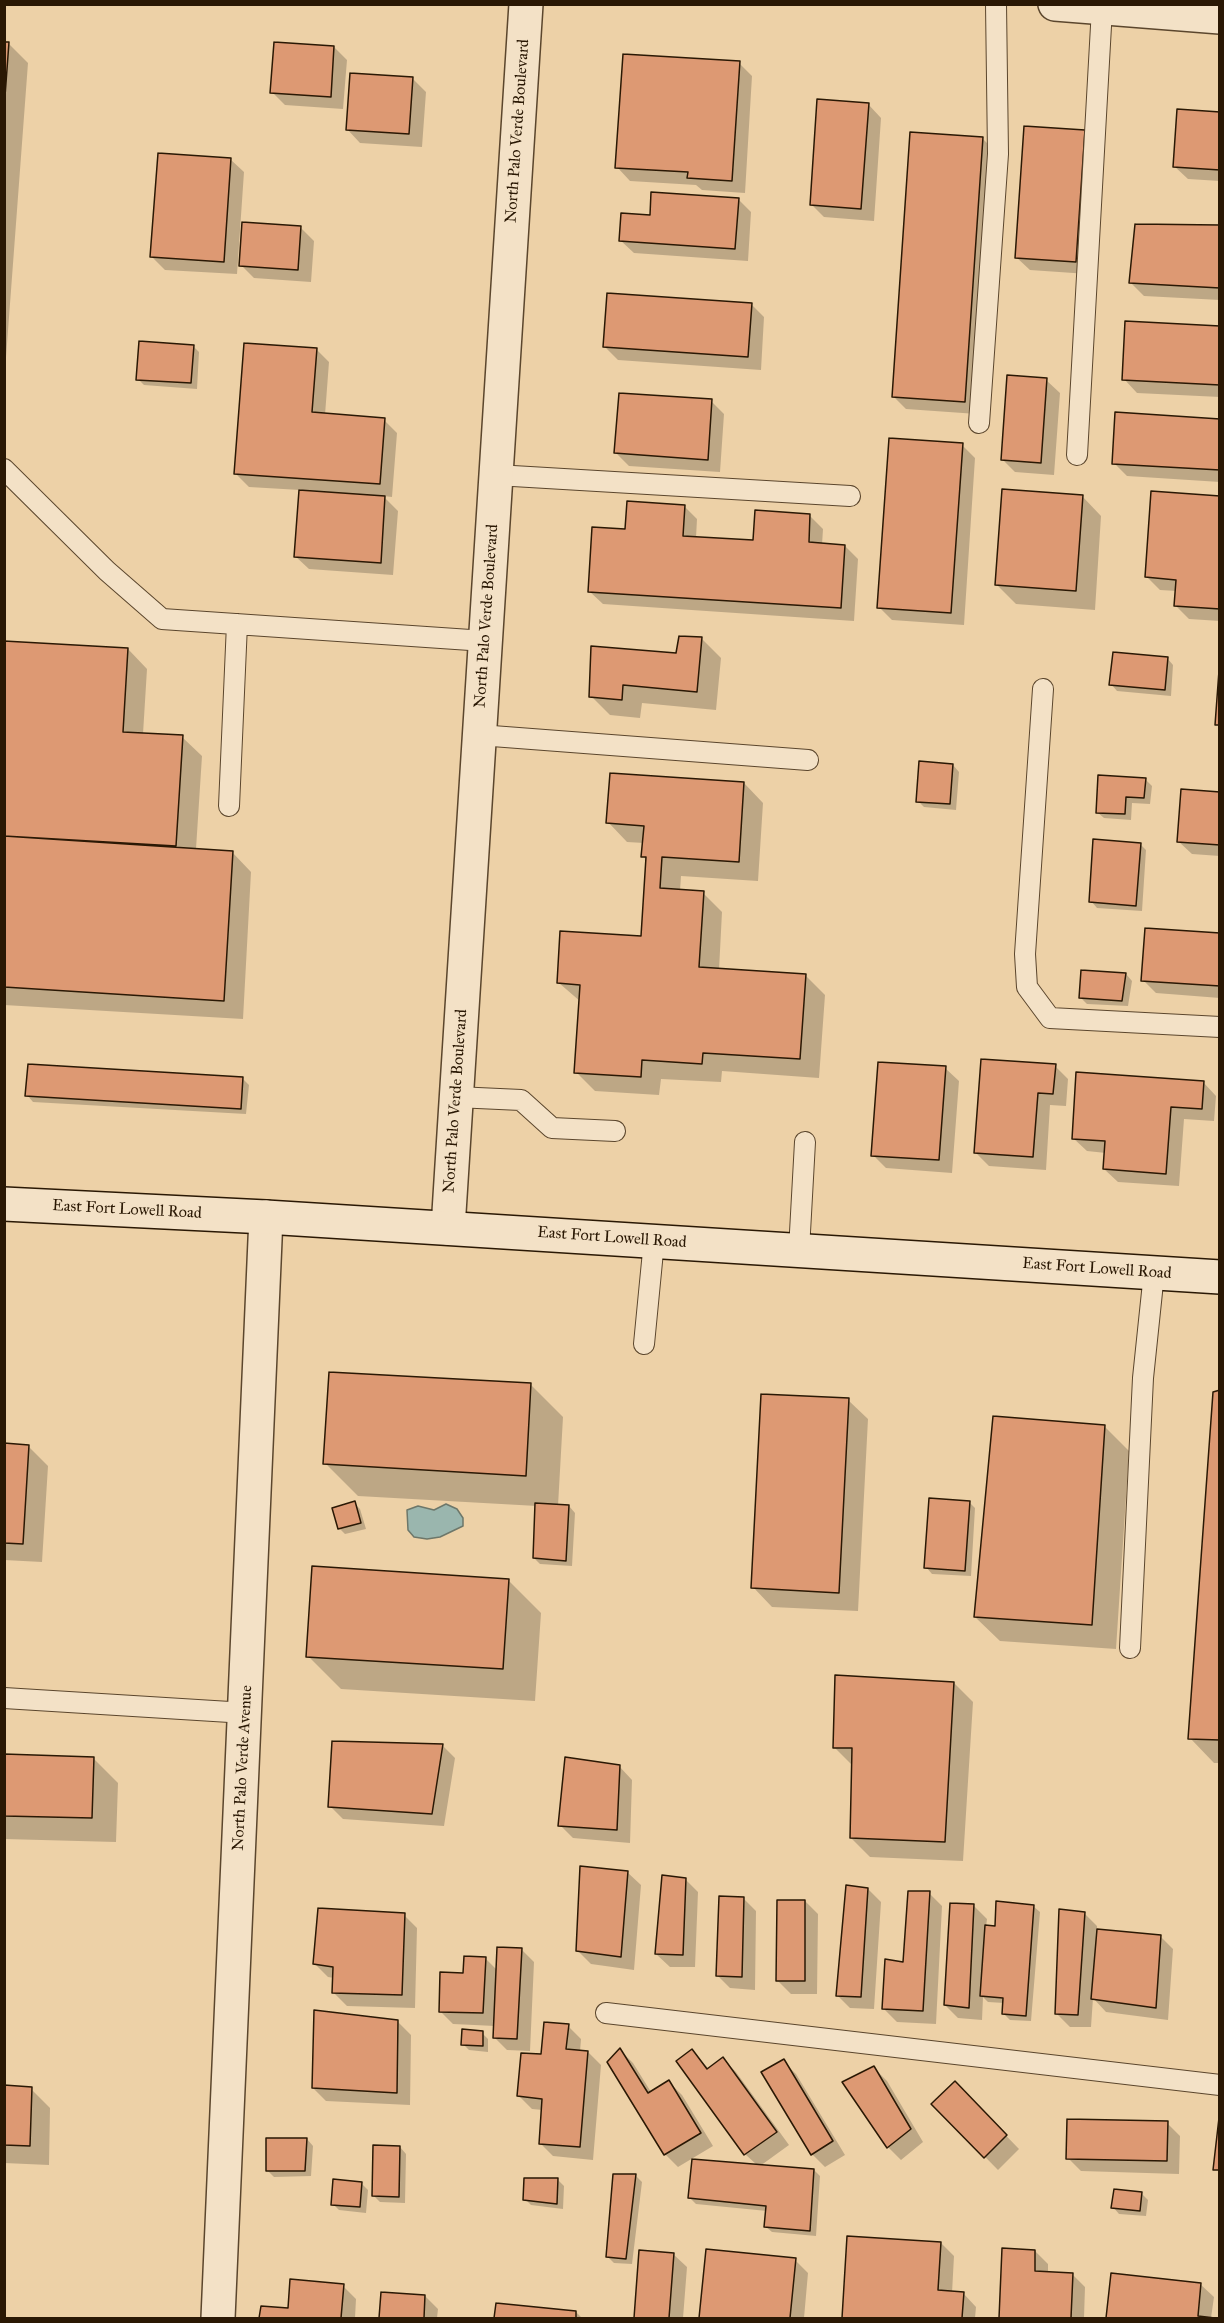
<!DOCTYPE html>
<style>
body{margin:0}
#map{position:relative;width:1224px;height:2323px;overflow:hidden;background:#edd1a7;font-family:"IM FELL Great Primer",serif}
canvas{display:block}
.frame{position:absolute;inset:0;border:6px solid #2a1804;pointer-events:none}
</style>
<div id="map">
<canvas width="1224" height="2323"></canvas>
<div class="frame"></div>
</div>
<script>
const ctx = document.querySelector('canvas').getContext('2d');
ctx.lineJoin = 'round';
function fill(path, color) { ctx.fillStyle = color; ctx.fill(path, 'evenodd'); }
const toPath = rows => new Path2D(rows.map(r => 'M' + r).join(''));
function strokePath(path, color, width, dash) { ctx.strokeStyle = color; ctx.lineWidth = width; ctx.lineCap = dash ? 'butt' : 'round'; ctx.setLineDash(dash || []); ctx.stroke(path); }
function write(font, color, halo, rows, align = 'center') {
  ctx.font = font + ' "IM FELL Great Primer",serif'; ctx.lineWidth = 6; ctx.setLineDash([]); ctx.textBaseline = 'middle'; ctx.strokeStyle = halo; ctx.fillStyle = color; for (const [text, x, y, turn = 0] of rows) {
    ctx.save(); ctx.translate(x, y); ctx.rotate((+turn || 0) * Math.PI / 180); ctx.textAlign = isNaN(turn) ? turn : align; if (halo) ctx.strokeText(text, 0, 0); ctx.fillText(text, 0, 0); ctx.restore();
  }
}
const water = toPath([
 [446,1504,457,1509,463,1518,463,1526,440,1537,427,1539,414,1537,408,1530,407,1510,418,1506,434,1510,446,1504]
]);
fill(water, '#9ab6ae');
strokePath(water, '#6d776a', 1.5);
fill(toPath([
 [4,43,9,44,28,63,4,384],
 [334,47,347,60,343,109,285,105,272,92],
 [739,63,752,76,745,193,702,190,696,185,630,181,617,167],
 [413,79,426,92,422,147,360,143,347,129],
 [868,104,881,118,874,221,824,217,811,204],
 [1220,114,1220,181,1188,179,1174,166],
 [1084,132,1097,145,1088,274,1030,270,1016,257],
 [982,138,996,152,977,414,906,409,893,396],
 [230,159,244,172,237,274,165,270,152,257],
 [738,199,751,212,748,261,634,253,620,240,651,217],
 [1220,227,1220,300,1144,296,1131,283],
 [301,228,314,241,311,282,254,278,241,265],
 [751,304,764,317,761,370,618,360,605,347],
 [1220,327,1220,397,1137,393,1124,379],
 [193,346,199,352,197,389,144,385,138,379],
 [316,349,329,362,325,415,384,420,397,433,392,497,383,496,398,511,393,575,309,569,295,556,300,490,249,487,235,473],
 [1046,380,1060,393,1054,475,1015,472,1002,459],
 [711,401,724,414,720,472,629,466,616,453],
 [1220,420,1220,482,1127,476,1114,463],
 [962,445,975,458,964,625,892,620,879,607],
 [1082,496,1101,516,1095,610,1016,604,997,585],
 [1220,497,1220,621,1189,619,1176,606,1177,591,1160,590,1147,577],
 [684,506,697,519,696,538,754,542,810,516,823,529,822,545,845,546,858,559,854,621,603,604,589,591,627,531],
 [702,639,721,658,716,710,642,703,640,718,610,715,591,696,677,654],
 [4,642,128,649,147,669,143,734,182,737,202,756,196,849,232,852,251,872,243,1019,4,1005],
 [1167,658,1173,665,1171,696,1117,691,1111,684],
 [953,765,959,772,956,810,924,807,918,801],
 [1145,779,1152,786,1150,804,1132,803,1131,820,1104,818,1097,812],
 [744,783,763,803,758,881,681,876,680,891,703,893,722,912,719,970,805,975,825,995,819,1078,722,1071,721,1082,661,1079,659,1095,595,1091,576,1072,581,1002,559,983,643,938,647,861,643,856,644,843,627,842,608,822],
 [1220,793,1220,856,1192,854,1178,841],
 [1140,844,1146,850,1142,911,1097,908,1091,901],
 [1220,934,1220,998,1156,993,1143,980],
 [1126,974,1132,981,1128,1006,1087,1004,1081,998],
 [1055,1066,1068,1079,1066,1106,1050,1105,1046,1170,989,1166,976,1153],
 [945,1068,959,1081,952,1173,886,1168,873,1155],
 [242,1078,249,1085,246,1114,33,1102,27,1095],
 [1203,1082,1216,1096,1214,1121,1184,1119,1179,1186,1118,1182,1104,1169,1106,1153,1087,1151,1073,1138],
 [530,1384,563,1417,558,1506,569,1506,575,1513,572,1566,540,1564,534,1558,537,1506,358,1496,325,1463],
 [1220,1392,1220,1763,1214,1763,1190,1738],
 [848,1400,868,1419,858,1611,772,1607,753,1587],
 [1105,1427,1129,1451,1116,1649,1000,1641,975,1617],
 [4,1441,5,1445,29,1447,48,1466,42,1562,4,1560],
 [969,1502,975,1508,971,1576,932,1574,926,1567],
 [354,1503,360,1509,366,1529,345,1534,339,1528],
 [508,1580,541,1613,535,1701,341,1689,308,1656],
 [954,1683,973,1702,963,1861,870,1857,851,1838,853,1766,834,1747],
 [442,1745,455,1758,444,1826,343,1819,330,1806],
 [4,1755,93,1758,118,1783,116,1842,4,1839],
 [619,1766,632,1780,630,1843,573,1838,560,1825],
 [627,1872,641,1885,634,1970,591,1964,578,1951],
 [685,1879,698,1892,695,1967,670,1967,656,1954],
 [868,1889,881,1902,874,2009,850,2008,837,1995],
 [929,1893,942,1906,936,2024,897,2022,883,2008,904,1964],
 [743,1898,756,1911,755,1990,730,1988,717,1975],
 [805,1901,818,1914,817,1994,791,1994,778,1981],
 [973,1905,987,1919,986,1927,996,1928,1033,1906,1040,1912,1031,2021,1010,2020,1003,2013,1004,2003,988,2002,983,1997,982,2020,958,2018,945,2005],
 [1084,1913,1097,1926,1097,1930,1160,1936,1173,1949,1168,2020,1106,2012,1093,1998,1091,2027,1070,2027,1057,2014],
 [404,1915,417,1928,415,2008,347,2006,334,1993,334,1978,328,1977,315,1964],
 [521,1949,534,1962,530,2051,507,2050,494,2037,495,2026,453,2024,440,2011,465,1974,485,1958,498,1971],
 [398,2022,411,2035,410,2105,326,2101,313,2088],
 [568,2026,581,2039,580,2052,588,2052,601,2065,593,2160,553,2156,540,2143,543,2110,532,2109,519,2096,543,2056],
 [482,2033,488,2039,488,2052,469,2050,463,2044],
 [620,2050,633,2063,651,2092,669,2082,682,2095,713,2146,678,2167,665,2154],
 [692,2051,709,2069,723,2059,736,2072,789,2145,760,2166,814,2170,820,2176,816,2236,772,2232,765,2226,767,2211,696,2204,690,2198,757,2165,745,2154],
 [783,2061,796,2074,845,2155,825,2167,812,2154],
 [874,2068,887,2081,923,2142,901,2160,888,2147],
 [955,2083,1019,2149,998,2170,933,2104],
 [4,2087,31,2089,50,2108,49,2165,4,2163],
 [1167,2123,1180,2136,1179,2174,1081,2171,1068,2158],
 [307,2139,313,2146,311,2176,274,2177,268,2171],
 [400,2147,406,2154,405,2203,380,2202,374,2196],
 [635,2175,642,2182,632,2264,614,2263,608,2257],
 [558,2180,564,2186,563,2209,531,2205,525,2199],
 [362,2184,368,2190,366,2213,339,2210,333,2204],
 [1142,2194,1148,2200,1146,2216,1119,2214,1113,2207],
 [848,2237,941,2243,954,2256,952,2293,963,2293,976,2307,975,2318,844,2318],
 [1004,2250,1035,2251,1048,2264,1048,2273,1072,2274,1085,2287,1084,2318,1001,2318],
 [707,2251,795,2260,808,2273,804,2318,700,2318],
 [641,2252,673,2254,687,2267,683,2318,636,2318],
 [1112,2274,1200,2284,1214,2297,1211,2318,1108,2318],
 [343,2286,356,2299,355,2318,261,2318,262,2307,289,2309],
 [382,2293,425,2296,438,2309,437,2318,380,2318],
 [497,2305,576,2312,582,2318,496,2318]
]), '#0003');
const building = toPath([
 [4,42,9,42,4,110,4,42],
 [274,42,334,46,331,97,270,93,274,42],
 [623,54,740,61,732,181,687,178,688,172,615,168,623,54],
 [350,73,413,77,409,134,346,130,350,73],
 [817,99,869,103,861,209,810,205,817,99],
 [1177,109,1220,112,1220,170,1173,167,1177,109],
 [1024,126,1085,130,1076,262,1015,258,1024,126],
 [910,132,983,137,965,402,892,397,910,132],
 [158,153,231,158,224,262,150,257,158,153],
 [651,192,739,198,735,249,619,241,621,213,650,215,651,192],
 [242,222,301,226,298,270,239,266,242,222],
 [1135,224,1220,225,1220,288,1129,283,1135,224],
 [607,293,752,303,748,357,603,347,607,293],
 [1125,321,1220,326,1220,385,1122,380,1125,321],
 [139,341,194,345,191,383,136,380,139,341],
 [244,343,317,348,312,412,385,418,380,484,234,474,244,343],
 [1007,375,1047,378,1041,463,1001,460,1007,375],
 [619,393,712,399,708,460,614,453,619,393],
 [1115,412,1220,419,1220,470,1112,464,1115,412],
 [889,438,963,443,951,613,877,608,889,438],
 [1002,489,1083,495,1076,591,995,585,1002,489],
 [299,490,385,496,381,563,294,557,299,490],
 [1151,491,1220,496,1220,609,1174,606,1176,580,1145,577,1151,491],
 [627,501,685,505,683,536,753,540,755,510,810,514,809,542,845,545,841,608,588,592,592,527,625,529,627,501],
 [679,636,702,637,697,692,623,685,622,700,589,697,591,646,676,653,679,636],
 [4,641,128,648,123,732,183,735,176,846,4,836,4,641],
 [1113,652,1168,657,1165,690,1109,685,1113,652],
 [1220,657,1220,725,1215,725,1220,657],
 [919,761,953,764,950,804,916,802,919,761],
 [610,773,744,782,739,862,662,857,660,888,704,891,699,967,806,974,800,1059,703,1053,702,1064,642,1060,641,1077,574,1073,580,985,557,983,560,931,641,936,646,857,641,857,644,826,606,823,610,773],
 [1098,775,1146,778,1144,798,1126,797,1125,814,1096,813,1098,775],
 [1181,789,1220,792,1220,845,1177,842,1181,789],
 [4,836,233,851,224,1001,4,987,4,836],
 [1093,839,1141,843,1136,906,1089,902,1093,839],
 [1145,928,1220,933,1220,986,1141,981,1145,928],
 [1081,970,1126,973,1122,1001,1079,998,1081,970],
 [981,1059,1056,1064,1053,1094,1038,1093,1033,1157,974,1153,981,1059],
 [878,1062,946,1066,939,1160,871,1156,878,1062],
 [28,1064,243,1077,241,1109,25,1096,28,1064],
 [1076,1072,1204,1081,1202,1109,1171,1107,1166,1174,1103,1169,1105,1141,1072,1139,1076,1072],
 [329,1372,531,1383,526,1476,323,1464,329,1372],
 [1220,1390,1220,1740,1188,1739,1213,1392,1220,1390],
 [761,1394,849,1398,839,1593,751,1588,761,1394],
 [993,1416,1105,1425,1092,1625,974,1617,993,1416],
 [4,1443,29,1445,23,1544,4,1543,4,1443],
 [929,1498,970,1501,965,1571,924,1568,929,1498],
 [355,1501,361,1523,338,1529,332,1508,355,1501],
 [535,1503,569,1505,566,1561,533,1558,535,1503],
 [312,1566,509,1579,503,1669,306,1657,312,1566],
 [835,1675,954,1682,945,1842,850,1838,852,1748,833,1748,835,1675],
 [332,1741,443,1744,432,1814,328,1807,332,1741],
 [4,1754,94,1757,92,1818,4,1816,4,1754],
 [565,1757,620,1765,617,1830,558,1826,565,1757],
 [580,1866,628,1871,621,1957,576,1951,580,1866],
 [662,1875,686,1878,683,1955,655,1954,662,1875],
 [846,1885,868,1888,861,1997,836,1996,846,1885],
 [908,1891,930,1891,923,2011,882,2009,885,1959,903,1962,908,1891],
 [719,1896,744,1897,742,1977,716,1976,719,1896],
 [777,1900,805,1900,805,1981,776,1981,777,1900],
 [996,1901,1034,1905,1026,2016,1002,2014,1003,1998,980,1996,985,1925,995,1926,996,1901],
 [950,1903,974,1904,969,2008,944,2005,950,1903],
 [318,1908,405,1913,402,1995,332,1993,333,1967,313,1964,318,1908],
 [1059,1909,1085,1912,1078,2015,1055,2014,1059,1909],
 [1097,1929,1161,1935,1156,2008,1091,1999,1097,1929],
 [497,1947,522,1948,517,2039,493,2038,497,1947],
 [464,1956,486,1957,483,2013,439,2012,440,1972,463,1973,464,1956],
 [314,2010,398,2020,397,2093,312,2088,314,2010],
 [544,2022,569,2024,566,2049,588,2051,580,2147,539,2144,542,2099,517,2096,521,2053,541,2054,544,2022],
 [462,2029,483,2031,483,2046,461,2045,462,2029],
 [620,2048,648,2093,669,2080,701,2133,664,2155,607,2062,620,2048],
 [692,2049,707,2069,723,2057,777,2132,744,2155,676,2061,692,2049],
 [784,2059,833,2141,811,2155,761,2072,784,2059],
 [874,2066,911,2129,887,2148,842,2082,874,2066],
 [955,2081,1007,2135,984,2158,931,2104,955,2081],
 [4,2085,32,2087,30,2146,4,2145,4,2085],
 [1220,2109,1220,2170,1213,2170,1220,2109],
 [1067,2119,1168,2121,1167,2161,1066,2159,1067,2119],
 [266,2138,307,2138,305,2171,266,2171,266,2138],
 [373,2145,400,2146,399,2197,372,2196,373,2145],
 [692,2159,814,2169,810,2231,764,2227,766,2206,688,2198,692,2159],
 [613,2174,636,2174,626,2259,606,2257,613,2174],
 [524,2178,558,2178,557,2204,523,2200,524,2178],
 [333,2179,362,2182,360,2207,331,2205,333,2179],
 [1114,2189,1142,2192,1140,2211,1111,2208,1114,2189],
 [847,2236,941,2242,938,2290,964,2292,962,2318,842,2318,847,2236],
 [1002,2248,1035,2250,1035,2271,1073,2273,1071,2318,999,2318,1002,2248],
 [706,2249,796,2258,790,2318,699,2318,706,2249],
 [639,2250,674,2253,669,2318,634,2318,639,2250],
 [1111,2273,1201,2283,1198,2316,1215,2318,1106,2318,1111,2273],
 [290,2279,344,2284,341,2318,259,2318,261,2306,288,2308,290,2279],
 [381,2292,425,2295,424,2318,431,2318,379,2318,381,2292],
 [496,2303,576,2311,576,2318,494,2318,496,2303]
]);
fill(building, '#dd9973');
strokePath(building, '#2a1804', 1.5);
const lane = toPath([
 [979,423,998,154,996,4],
 [1077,455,1102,8],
 [4,469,107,571,162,619,485,641],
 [496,475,850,496],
 [1043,689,1025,954,1027,987,1050,1018,1220,1027],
 [479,735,808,760],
 [229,806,237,624],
 [456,1097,521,1100,552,1128,615,1131],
 [799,1250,805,1142],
 [644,1344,654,1241],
 [1130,1648,1143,1378,1154,1273],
 [4,1698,246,1713],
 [606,2013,1220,2085]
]);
const street = toPath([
 [1055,4,1220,17],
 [448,1228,526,4],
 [218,2318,266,1217]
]);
const secondary = toPath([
 [4,1204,266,1217,1220,1277]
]);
strokePath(lane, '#5b462d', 22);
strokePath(street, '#5b462d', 36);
strokePath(secondary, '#2a1804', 36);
strokePath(lane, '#f3e1c6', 20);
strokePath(street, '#f3e1c6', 33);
strokePath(secondary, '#f3e1c6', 33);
write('16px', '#2a1804', '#f3e1c6', [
 ["North Palo Verde Boulevard",518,131,-86],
 ["North Palo Verde Boulevard",487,616,-86],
 ["North Palo Verde Boulevard",456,1101,-86],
 ["East Fort Lowell Road",127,1210,3],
 ["East Fort Lowell Road",612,1238,4],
 ["East Fort Lowell Road",1097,1269,4],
 ["North Palo Verde Avenue",243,1768,-87]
]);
</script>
